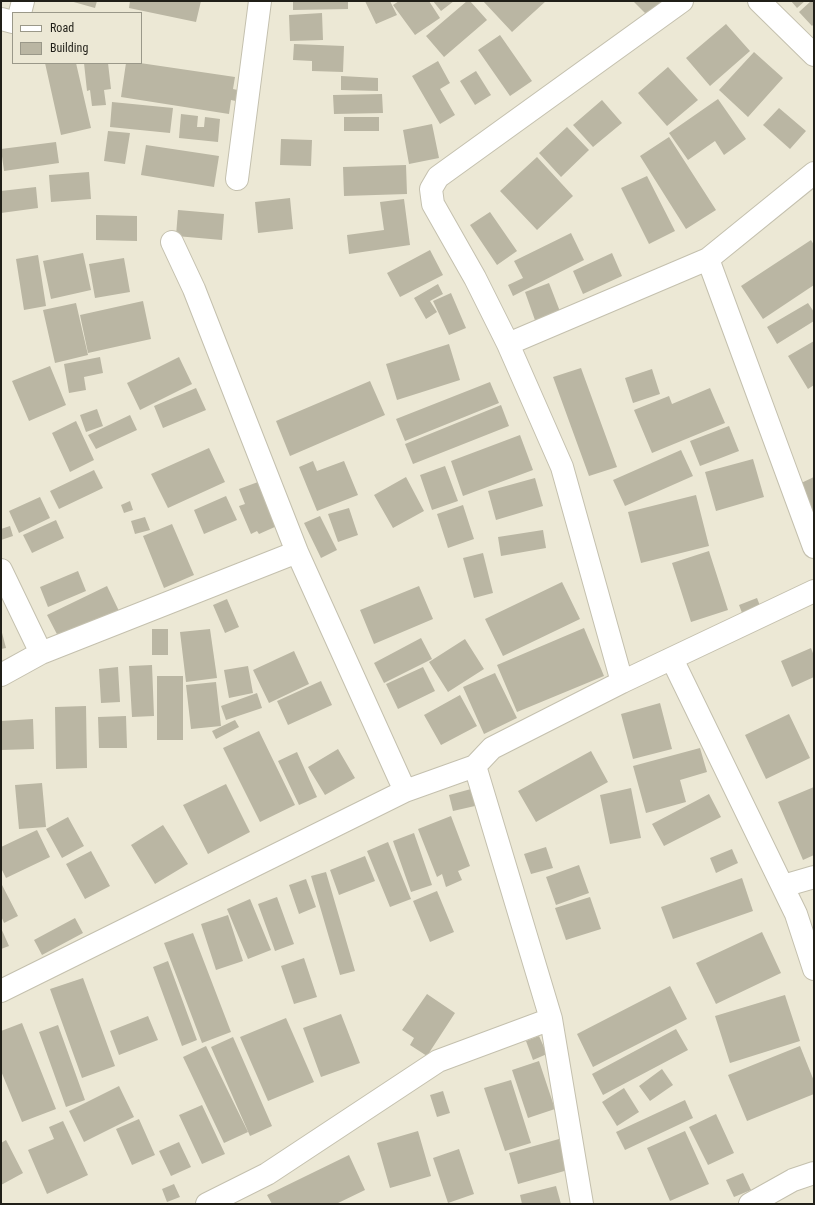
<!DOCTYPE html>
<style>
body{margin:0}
#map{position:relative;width:815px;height:1205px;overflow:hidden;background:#ece8d5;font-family:"Roboto Condensed",sans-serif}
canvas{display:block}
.frame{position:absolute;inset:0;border:2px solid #201f18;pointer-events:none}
.legend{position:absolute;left:12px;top:12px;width:130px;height:52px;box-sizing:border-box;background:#ece8d5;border:1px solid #9a9889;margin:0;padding:5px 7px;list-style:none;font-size:12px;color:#201f18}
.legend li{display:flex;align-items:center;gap:8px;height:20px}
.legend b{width:20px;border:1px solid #9a9889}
</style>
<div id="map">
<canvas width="815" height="1205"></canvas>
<div class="frame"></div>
<ul class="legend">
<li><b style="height:5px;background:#fff"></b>Road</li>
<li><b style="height:11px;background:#bab6a3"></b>Building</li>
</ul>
</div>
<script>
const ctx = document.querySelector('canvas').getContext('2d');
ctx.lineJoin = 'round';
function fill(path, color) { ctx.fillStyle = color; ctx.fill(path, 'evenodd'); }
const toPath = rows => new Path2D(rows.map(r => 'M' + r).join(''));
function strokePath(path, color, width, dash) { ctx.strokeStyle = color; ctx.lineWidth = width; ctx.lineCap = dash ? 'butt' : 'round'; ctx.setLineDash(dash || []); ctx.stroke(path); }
fill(toPath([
 [70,1,97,1,95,8],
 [130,1,201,1,196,22,129,8],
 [293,1,348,1,348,9,293,10],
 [365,1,390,1,397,15,376,24],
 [399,1,429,1,440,18,415,35,393,5],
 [433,1,454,1,441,11],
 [467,1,470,1,487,20,444,57,426,36],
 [483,1,546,1,512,32],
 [633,1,667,1,649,17],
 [791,1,805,1,797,8],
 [811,1,814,1,814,24,812,26,799,12],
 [322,13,323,40,290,41,289,15],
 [726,24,750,51,710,86,686,58],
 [500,35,532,81,510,96,478,50],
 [294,44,344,46,343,72,312,71,312,61,293,60],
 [754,52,783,78,748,117,719,90],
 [438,61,450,83,440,89,455,115,440,124,412,76],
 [45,63,76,63,91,128,61,135],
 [84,63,108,63,111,89,104,90,106,105,92,106,90,90,87,91],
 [126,63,140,63,235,77,233,89,242,91,240,102,231,100,229,114,121,97],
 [668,67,698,100,667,126,638,93],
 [476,71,491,95,475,105,460,81],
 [341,76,378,78,378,91,341,90],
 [382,94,383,113,334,114,333,95],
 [718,99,746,139,724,155,715,141,688,160,669,133],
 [602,100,622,123,593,147,573,125],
 [112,102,173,108,170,133,110,127],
 [779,108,806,131,790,149,763,125],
 [181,114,198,116,197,127,204,127,205,117,220,119,218,142,179,138],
 [344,117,379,117,379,131,344,131],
 [432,124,439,158,409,164,403,130],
 [567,127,589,150,561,177,539,153],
 [108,131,130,133,125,164,104,161],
 [669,137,716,210,686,229,640,156],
 [281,139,312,140,311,166,280,165],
 [56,142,59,163,4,171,1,149],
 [146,145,219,156,214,187,141,175],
 [537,157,573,196,537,230,500,191],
 [406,165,407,194,344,196,343,167],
 [89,172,91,199,51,202,49,175],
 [647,176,675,231,649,244,621,188],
 [36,187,38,208,1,213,1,191],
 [290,198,293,229,258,233,255,202],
 [404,199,410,245,349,254,347,235,384,230,380,202],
 [178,210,224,214,222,240,176,236],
 [490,212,517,251,497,265,470,225],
 [96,215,137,216,137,241,96,240],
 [571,233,584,260,513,296,508,285,523,278,514,261],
 [811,240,814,245,814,285,763,319,741,286],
 [430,250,443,275,400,297,387,273],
 [83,253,91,290,51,299,43,261],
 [612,253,622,276,583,294,573,271],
 [38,255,46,306,24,310,16,259],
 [124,258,130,292,95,298,89,264],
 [549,283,561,314,536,323,525,292],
 [438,284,443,294,430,301,437,312,426,319,414,298],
 [451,293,466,328,449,335,433,301],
 [143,301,151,339,88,353,80,315],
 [76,303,88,355,55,363,43,310],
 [808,303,814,312,814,321,777,344,767,327],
 [814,341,814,385,808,389,788,356],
 [449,344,460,380,397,400,386,364],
 [100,357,103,373,84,377,86,390,69,393,64,364],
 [179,357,192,384,140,410,127,383],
 [50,366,66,405,29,421,12,381],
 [581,368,617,467,589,476,553,377],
 [652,369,660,394,633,403,625,378],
 [370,381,385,415,290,456,276,421],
 [490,382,499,403,405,441,396,419],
 [196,388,206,410,163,428,154,406],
 [710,388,725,423,652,453,634,410,669,396,672,404],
 [501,405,509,426,413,464,405,444],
 [97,409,103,426,86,432,80,415],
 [130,415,137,430,96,449,88,435],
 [76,421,94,460,70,472,52,433],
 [729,426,739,451,700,466,690,441],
 [520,435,533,470,463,496,451,461],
 [209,448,225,482,168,508,151,474],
 [681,450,693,476,625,506,613,480],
 [753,459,764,497,716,511,705,472],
 [313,461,317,471,344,461,358,495,317,511,299,467],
 [445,466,458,501,432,510,420,475],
 [94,470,103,488,59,509,50,491],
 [406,477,424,511,393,528,374,495],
 [814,477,814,518,799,484],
 [535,478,543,506,496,520,488,491],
 [258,482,277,526,259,534,257,531,251,534,239,506,245,504,239,489],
 [696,495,709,546,641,563,628,512],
 [226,496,237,520,204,534,194,510],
 [40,497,50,518,19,533,9,511],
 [130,501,133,510,124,513,121,505],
 [463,505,474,539,448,548,437,514],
 [349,508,358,535,338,542,328,514],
 [320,516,337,550,321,558,304,523],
 [145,517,150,530,135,534,131,521],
 [56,520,64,538,32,553,23,535],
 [172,524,194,575,164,588,143,536],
 [10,526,13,536,1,540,1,529],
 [543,530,546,548,501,556,498,537],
 [709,551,728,610,691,622,672,563],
 [483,553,493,593,474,598,463,558],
 [78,571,86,591,48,607,40,587],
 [562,582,580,619,503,656,485,619],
 [107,586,119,611,60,640,47,615],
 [419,586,433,619,374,644,360,610],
 [757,598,762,611,744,618,739,605],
 [227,599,239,627,225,633,213,605],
 [584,628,604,676,517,712,497,665],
 [1,629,6,648,1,649],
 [152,629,168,629,168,655,152,655],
 [210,629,217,678,186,682,180,632],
 [421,638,432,659,384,683,374,663],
 [465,639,484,669,448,692,429,662],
 [811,648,814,656,814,677,792,687,781,661],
 [294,651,309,684,269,703,253,670],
 [152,665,154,716,132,717,129,666],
 [248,666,253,693,229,698,224,670],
 [118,667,120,702,101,703,99,669],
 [423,667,435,691,398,709,386,684],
 [495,673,517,718,484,734,463,687],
 [157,676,183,676,183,740,157,740],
 [321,681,332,705,288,725,277,701],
 [216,682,221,726,191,729,186,685],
 [257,693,262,708,226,720,221,706],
 [460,695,477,726,441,745,424,715],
 [660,703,672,749,633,759,621,714],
 [86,706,87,768,56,769,55,707],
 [789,714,810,758,766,779,745,735],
 [126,716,127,748,99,748,98,717],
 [33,719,34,749,1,750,1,721],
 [235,720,239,727,216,739,212,731],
 [259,731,295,805,260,822,223,748],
 [700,748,707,772,680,780,686,802,646,813,633,766],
 [338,749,355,778,325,795,308,767],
 [591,751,608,782,536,822,518,791],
 [297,752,317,797,299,805,278,761],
 [42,783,46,827,19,829,15,785],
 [226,784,250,832,208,854,183,805],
 [814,787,814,855,803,860,778,802],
 [631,788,641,838,610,844,600,795],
 [471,789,475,806,453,811,449,795],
 [709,794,721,817,664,846,652,824],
 [451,816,470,866,458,871,462,880,446,887,442,874,437,877,418,829],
 [68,817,84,846,62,858,46,829],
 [163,825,188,864,155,884,131,845],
 [37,830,50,857,6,878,1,868,1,847],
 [414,833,432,885,411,892,393,841],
 [388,842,411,899,390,907,367,851],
 [546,847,553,868,531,874,524,854],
 [732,849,738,863,716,873,710,858],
 [91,851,110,886,85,899,66,864],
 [365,856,375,881,339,895,330,870],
 [579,865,589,893,556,905,546,877],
 [326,872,355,971,340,975,311,876],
 [742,878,753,911,673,939,661,907],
 [306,879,316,907,299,914,289,885],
 [1,883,18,916,4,923,1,916],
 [437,891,454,932,430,942,413,901],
 [277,897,294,944,275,951,258,904],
 [590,897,601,929,566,940,555,908],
 [250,899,271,950,248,959,227,909],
 [228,915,243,961,216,970,201,924],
 [75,918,83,933,42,955,34,940],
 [1,928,9,946,1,949],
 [762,932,781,973,716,1004,696,963],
 [193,933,231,1032,202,1043,164,943],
 [304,958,317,997,294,1004,281,966],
 [168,961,197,1040,182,1046,153,967],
 [83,978,115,1066,82,1078,50,989],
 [670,986,687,1019,593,1067,577,1034],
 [427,994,455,1013,427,1056,410,1045,414,1038,402,1030],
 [785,995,800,1041,730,1063,715,1016],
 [341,1014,360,1063,321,1077,303,1028],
 [148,1016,158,1040,119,1055,110,1031],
 [286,1018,314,1082,268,1101,240,1037],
 [22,1023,56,1109,22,1122,1,1071,1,1031],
 [58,1025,85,1100,66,1107,39,1032],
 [676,1029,688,1050,603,1095,592,1074],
 [539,1036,547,1054,533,1060,526,1041],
 [233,1037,272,1126,250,1136,211,1047],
 [206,1046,248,1132,224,1143,183,1057],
 [800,1046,814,1081,814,1094,747,1121,728,1075],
 [539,1061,555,1109,528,1118,512,1070],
 [662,1069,673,1085,650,1101,639,1086],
 [511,1080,531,1143,505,1151,484,1088],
 [119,1086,134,1117,84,1142,69,1111],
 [624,1088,639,1112,617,1126,602,1102],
 [443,1091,450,1113,437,1117,430,1095],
 [685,1100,693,1118,625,1150,616,1132],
 [202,1105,225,1154,202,1164,179,1115],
 [716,1114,734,1153,708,1165,689,1127],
 [139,1119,155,1155,132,1165,116,1129],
 [63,1121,88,1175,47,1194,28,1150,54,1139,49,1127],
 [418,1131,431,1176,390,1188,377,1143],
 [685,1131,709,1184,670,1201,647,1148],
 [559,1139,568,1170,518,1184,509,1153],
 [6,1140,23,1173,1,1185,1,1143],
 [179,1142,191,1167,171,1176,159,1151],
 [459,1149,474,1194,448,1203,433,1158],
 [349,1155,365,1190,336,1204,272,1204,267,1195],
 [743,1173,751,1190,734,1197,726,1180],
 [174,1184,180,1197,167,1202,162,1189],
 [556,1186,561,1204,522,1204,520,1195]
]), '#bab6a3');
const minor = toPath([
 [759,1,814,55],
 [20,13,23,1],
 [1,19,13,22],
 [237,179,260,1],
 [172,242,194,289,297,552,405,791],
 [708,259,814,547],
 [508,344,708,259,814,173],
 [1,570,41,653],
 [672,659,796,914,814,969],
 [1,675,41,653,297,552],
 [622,682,562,467,508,344,475,278,433,204,431,189,438,177,682,1],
 [475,766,551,1019,582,1204],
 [783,886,814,877],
 [1,991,405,791,475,766,492,748,622,682,814,591],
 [207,1204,267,1174,438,1061,551,1019],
 [750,1204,793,1180,814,1173]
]);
strokePath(minor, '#c4c0ae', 24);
strokePath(minor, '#fff', 22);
</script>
